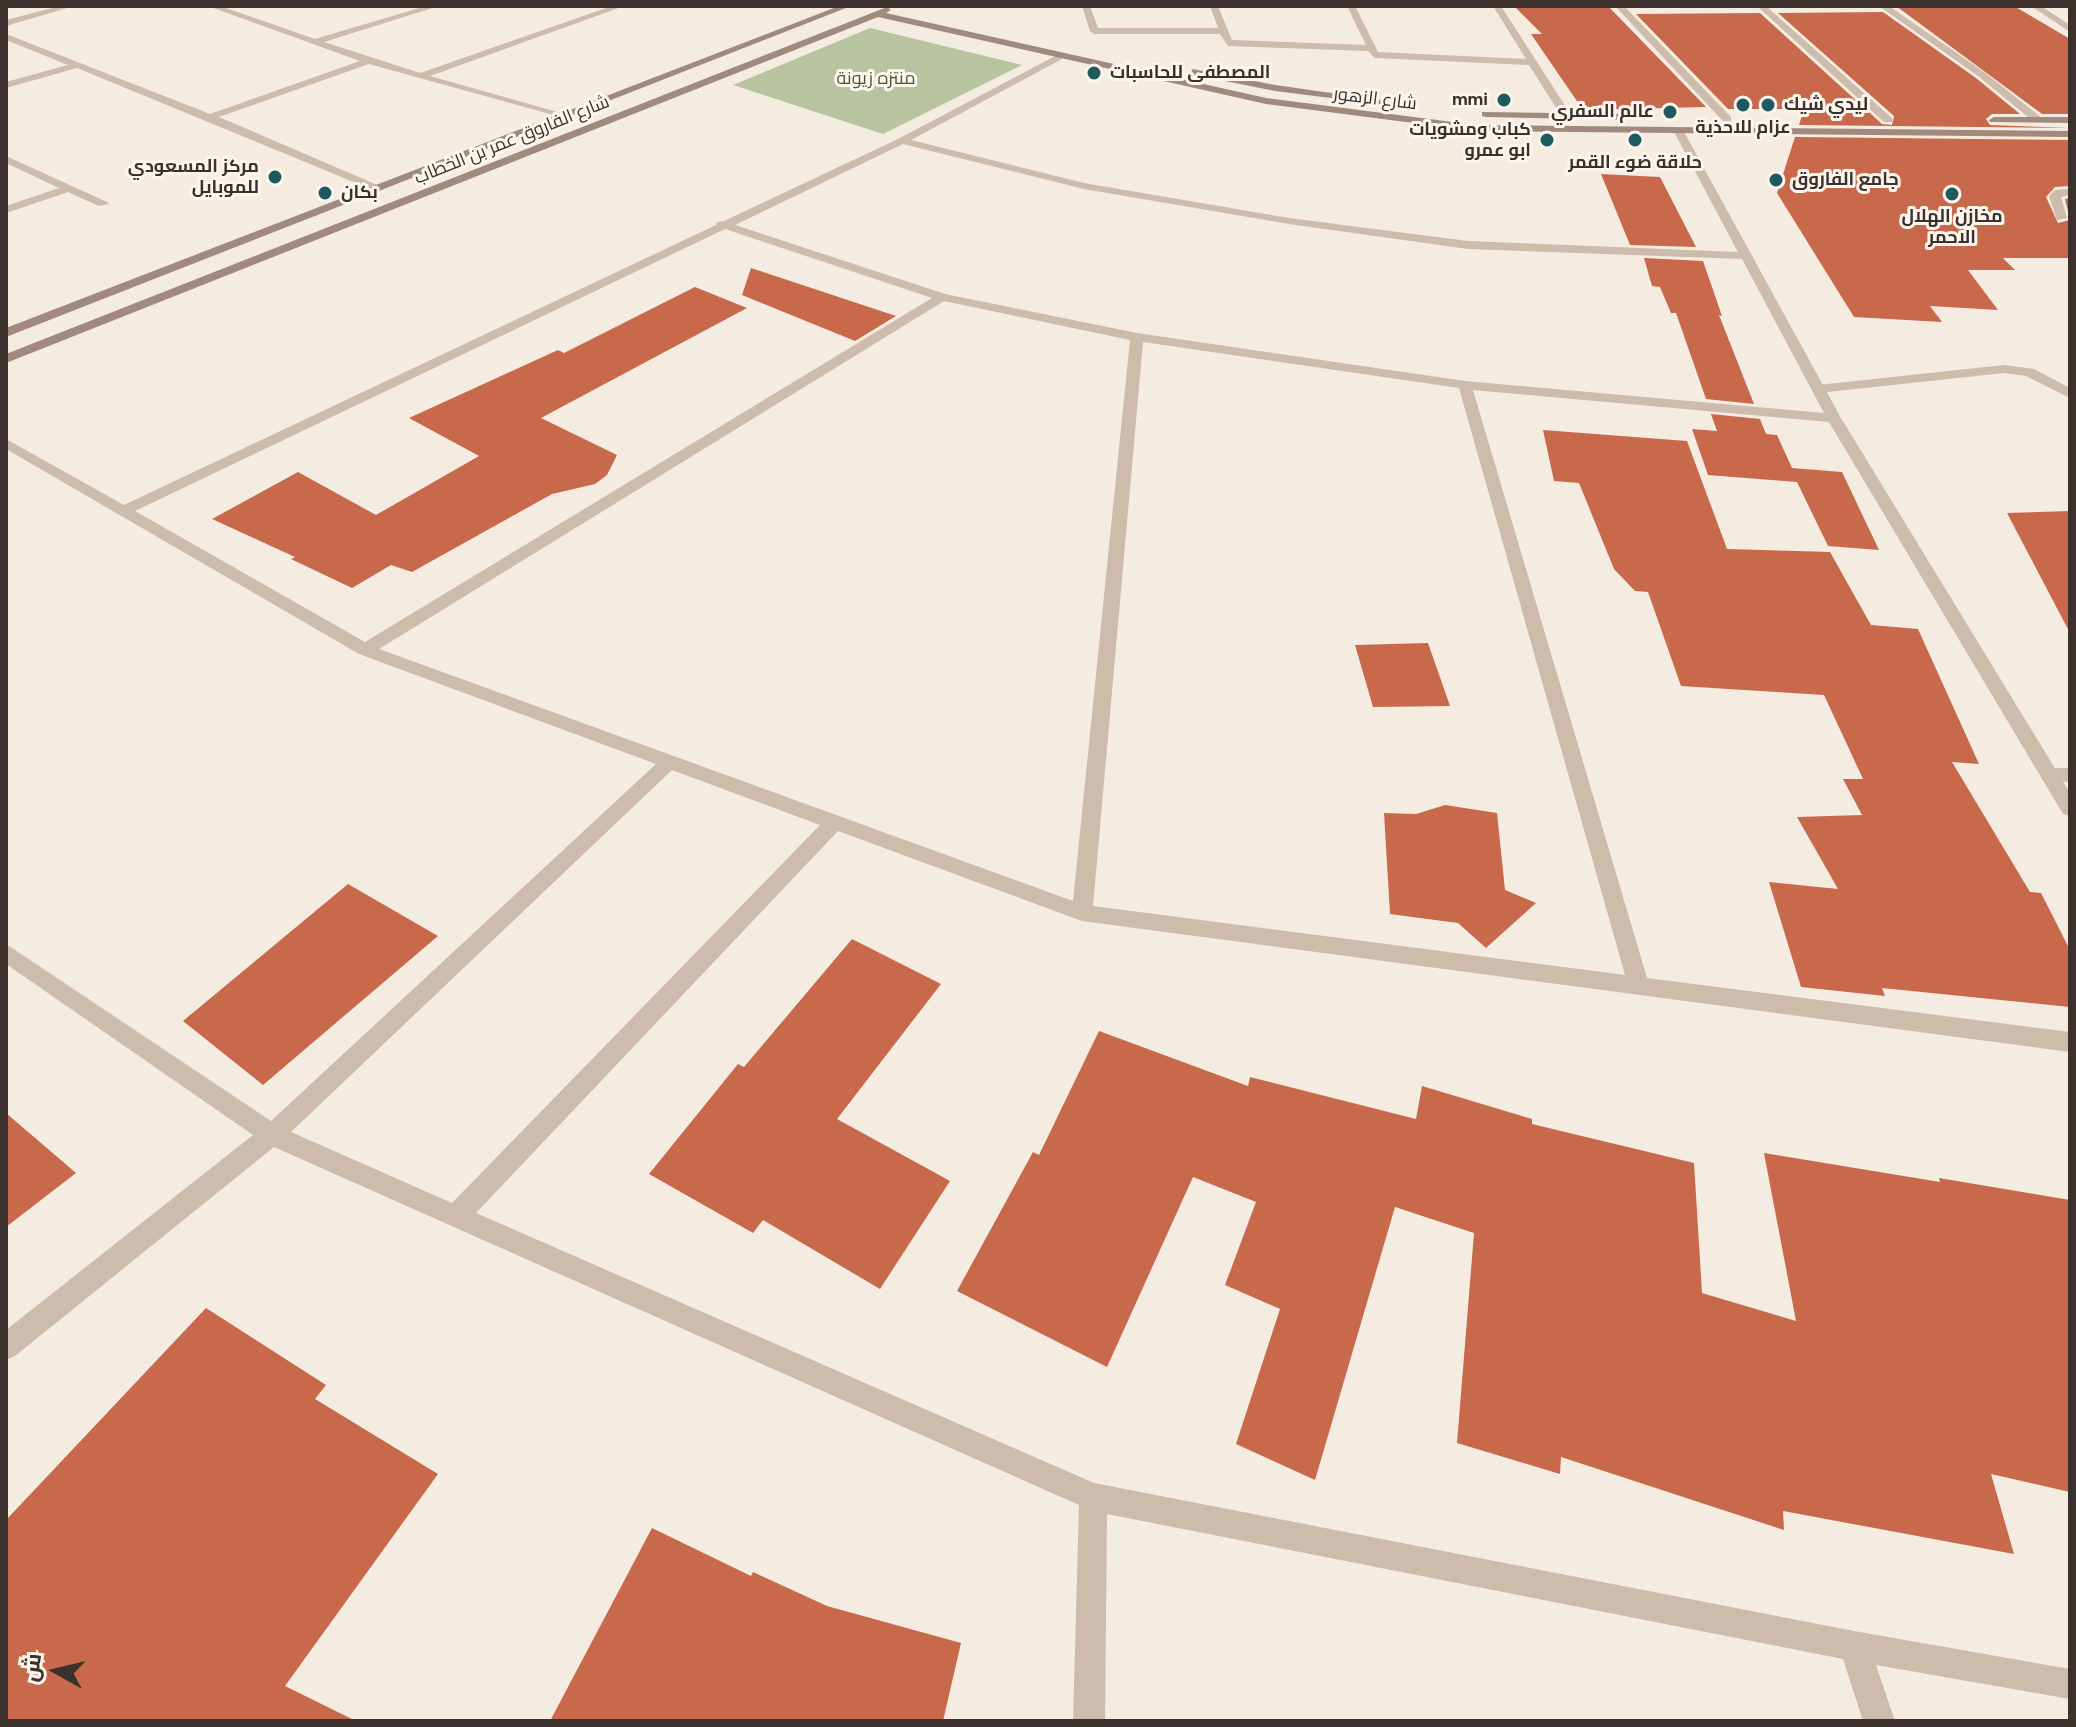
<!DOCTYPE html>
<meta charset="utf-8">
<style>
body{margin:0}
#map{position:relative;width:2076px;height:1727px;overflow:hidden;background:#f4ebe1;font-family:Figtree,Cairo,sans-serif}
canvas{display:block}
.frame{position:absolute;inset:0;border:8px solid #3b302b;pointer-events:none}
.north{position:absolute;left:16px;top:1631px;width:80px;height:80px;-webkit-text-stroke:6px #fbf5ee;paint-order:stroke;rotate:278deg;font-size:22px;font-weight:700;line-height:32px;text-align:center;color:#3b302b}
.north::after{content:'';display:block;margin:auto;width:28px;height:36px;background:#3b302b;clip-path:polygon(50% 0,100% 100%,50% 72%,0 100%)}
</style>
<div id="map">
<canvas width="2076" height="1727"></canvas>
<div class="frame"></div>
<div class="north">ش</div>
</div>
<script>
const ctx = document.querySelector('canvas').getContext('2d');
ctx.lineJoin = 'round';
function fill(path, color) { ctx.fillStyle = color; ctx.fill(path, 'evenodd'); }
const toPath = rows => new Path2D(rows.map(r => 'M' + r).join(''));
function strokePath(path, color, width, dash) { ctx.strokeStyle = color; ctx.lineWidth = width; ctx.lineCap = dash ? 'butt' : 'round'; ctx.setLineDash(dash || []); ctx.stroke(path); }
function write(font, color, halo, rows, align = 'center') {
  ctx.font = font + ' Figtree,Cairo,sans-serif'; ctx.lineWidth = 6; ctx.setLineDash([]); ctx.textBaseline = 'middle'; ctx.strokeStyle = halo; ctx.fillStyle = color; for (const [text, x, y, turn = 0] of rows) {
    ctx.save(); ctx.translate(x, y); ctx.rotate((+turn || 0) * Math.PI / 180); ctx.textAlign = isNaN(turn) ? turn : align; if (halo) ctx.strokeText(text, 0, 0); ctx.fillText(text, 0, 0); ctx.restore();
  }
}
fill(toPath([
 [870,28,1022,65,883,134,733,85]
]), '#b8c4a0');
fill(toPath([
 [1514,6,1608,6,1706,107,1583,110,1531,34,1542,34],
 [1896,6,2014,6,2070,39,2070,114,2042,114],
 [1883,12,1976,78,2020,114,1992,114,1986,119,1990,125,2070,128,1799,125,1804,109,1728,109,1636,14,1760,13,1882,124,1892,125,1894,116,1778,13],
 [1795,137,2070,140,2070,186,2055,187,2046,197,2058,223,2070,220,2065,199,2070,198,2070,258,2003,258,2015,270,1968,270,1998,310,1930,306,1942,322,1854,317,1777,193],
 [1601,174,1660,177,1696,247,1630,245],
 [1644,258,1703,261,1722,316,1719,315,1754,404,1706,399,1676,313,1671,313,1660,287,1652,286],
 [751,268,896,316,855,341,742,295],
 [695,287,747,308,541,418,617,455,607,475,595,484,552,494,412,572,391,565,352,588,291,559,295,557,212,519,298,472,376,515,479,456,409,418,558,350,564,353],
 [1711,414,1760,419,1766,434,1777,435,1792,468,1842,472,1879,550,1828,546,1797,482,1708,475,1692,429,1717,431],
 [1543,430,1687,441,1727,549,1830,552,1871,625,1918,629,1979,764,1952,762,2030,892,2041,893,2070,950,2070,1007,1882,988,1885,996,1801,987,1769,882,1838,889,1797,817,1862,815,1843,779,1863,779,1824,695,1681,686,1648,592,1635,591,1614,569,1579,483,1554,481],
 [2070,511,2070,633,2007,513],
 [1428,643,1450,706,1373,707,1355,645],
 [1445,805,1497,813,1505,890,1536,903,1486,948,1458,923,1390,914,1384,813,1416,814],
 [348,884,438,936,263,1085,183,1021],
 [852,939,941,984,837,1119,950,1181,880,1289,763,1220,753,1233,649,1174,738,1064,744,1067],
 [1099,1031,1248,1086,1250,1077,1416,1119,1422,1086,1532,1119,1532,1124,1694,1163,1702,1293,1796,1321,1764,1153,1940,1182,1939,1178,2070,1200,2070,1492,1991,1474,2014,1554,1783,1511,1784,1530,1561,1457,1560,1474,1457,1443,1474,1233,1395,1207,1315,1480,1236,1444,1280,1309,1225,1285,1256,1202,1193,1177,1107,1367,957,1291,1033,1152,1039,1155],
 [6,1113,76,1173,6,1227],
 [206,1308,326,1385,315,1399,438,1474,285,1686,356,1721,6,1721,6,1520],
 [652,1528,751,1576,753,1572,827,1606,961,1643,943,1721,550,1721]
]), '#c8694b');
fill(toPath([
 [2004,365,2034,369,2070,388,2070,398,2026,376,2004,373,1818,393,1811,389,1818,385,2004,365],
 [2049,768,2070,768,2070,782,2042,780,2040,775,2049,768]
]), '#cdbbac');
fill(toPath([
 [60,6,74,6,6,26,6,20,60,6],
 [208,6,220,6,315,39,426,6,439,6,324,42,420,73,612,6,624,6,430,76,568,115,568,119,369,64,219,117,382,187,384,189,378,192,77,68,6,88,6,82,68,65,6,40,6,34,210,114,360,61,208,6],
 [1082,6,1090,6,1098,28,1218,28,1210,6,1218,6,1232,40,1366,45,1347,6,1355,6,1378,52,1526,59,1493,6,1501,6,1571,115,1562,117,1529,65,1375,58,1368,51,1228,46,1220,34,1094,34,1090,31,1082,6],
 [1615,6,1624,6,1731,117,1731,121,1723,121,1615,6],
 [1757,6,1766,6,1892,118,1892,122,1884,122,1757,6],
 [1879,6,1889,6,1984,72,2042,118,2042,122,2034,122,1978,76,1879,6],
 [2031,6,2041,6,2070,25,2070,32,2031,6],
 [1059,54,1062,59,911,140,1084,183,1289,218,1468,241,1738,252,1674,132,1683,130,1841,418,2070,793,2070,816,2063,814,1829,422,1473,390,1647,978,2070,1032,2070,1052,1082,921,838,831,476,1213,1094,1483,1854,1631,2070,1669,2070,1699,1876,1665,1895,1721,1863,1721,1843,1659,1107,1514,1105,1721,1073,1721,1079,1505,274,1147,15,1356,6,1360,6,1330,253,1135,6,964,6,944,271,1121,656,764,359,654,6,449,6,439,124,505,716,225,717,222,724,221,898,139,1059,54],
 [903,144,1084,189,1289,224,1468,249,1742,259,1824,413,1465,381,1137,333,945,294,735,225,903,144],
 [725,229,932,298,365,642,135,511,725,229],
 [944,301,1130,340,1073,901,379,649,944,301],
 [1143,342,1459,388,1625,975,1093,906,1143,342],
 [672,770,820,825,452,1203,291,1132,672,770],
 [6,156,107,202,109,204,99,206,68,192,6,213,6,206,59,188,6,163,6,156],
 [2070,189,2070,195,2061,197,2067,218,2057,220,2049,196,2055,190,2070,189]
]), '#cdbbac');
fill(toPath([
 [839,6,851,6,6,337,6,328,839,6],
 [887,7,891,10,886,13,1266,98,1476,125,2070,131,2070,137,1476,131,1266,104,878,17,6,363,6,354,887,7],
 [1193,69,1275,85,1416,105,1411,108,1275,91,1190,74,1193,69],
 [1482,112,1630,114,1635,117,1630,120,1486,117,1482,116,1482,112],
 [1994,117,2070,117,2070,123,1990,122,1989,120,1994,117]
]), '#a18a7d');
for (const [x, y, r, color] of [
 [1094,73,8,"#1f5a5e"],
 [1504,100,8,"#1f5a5e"],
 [1743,105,8,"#1f5a5e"],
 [1768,105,8,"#1f5a5e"],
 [1670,112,8,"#1f5a5e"],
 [1547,140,8,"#1f5a5e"],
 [1635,140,8,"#1f5a5e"],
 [275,177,8,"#1f5a5e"],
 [1776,180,8,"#1f5a5e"],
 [325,193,8,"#1f5a5e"],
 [1952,194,8,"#1f5a5e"]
]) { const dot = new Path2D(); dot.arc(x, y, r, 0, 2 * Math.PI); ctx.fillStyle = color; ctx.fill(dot); strokePath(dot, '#fbf5ee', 3); }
write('bold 18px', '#3b302b', '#fbf5ee', [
 ["المصطفى للحاسبات",1110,73],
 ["mmi",1488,100,"right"],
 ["ليدي شيك",1784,105],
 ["عالم السفري",1654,112,"right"],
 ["عزام للاحذية",1743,128,"center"],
 ["كباب ومشويات",1531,130,"right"],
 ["ابو عمرو",1531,151,"right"],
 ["حلاقة ضوء القمر",1635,163,"center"],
 ["مركز المسعودي",259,167,"right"],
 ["للموبايل",259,188,"right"],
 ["جامع الفاروق",1792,180],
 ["بكان",341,193],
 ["مخازن الهلال",1952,217,"center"],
 ["الاحمر",1952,238,"center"]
], 'left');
write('18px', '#4a5a2e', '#fbf5ee', [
 ["منتزه زيونة",876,79]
]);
write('18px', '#3b302b', '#fbf5ee', [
 ["شارع الزهور",1375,99,7],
 ["شارع الفاروق عمر بن الخطاب",512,140,-22]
]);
</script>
